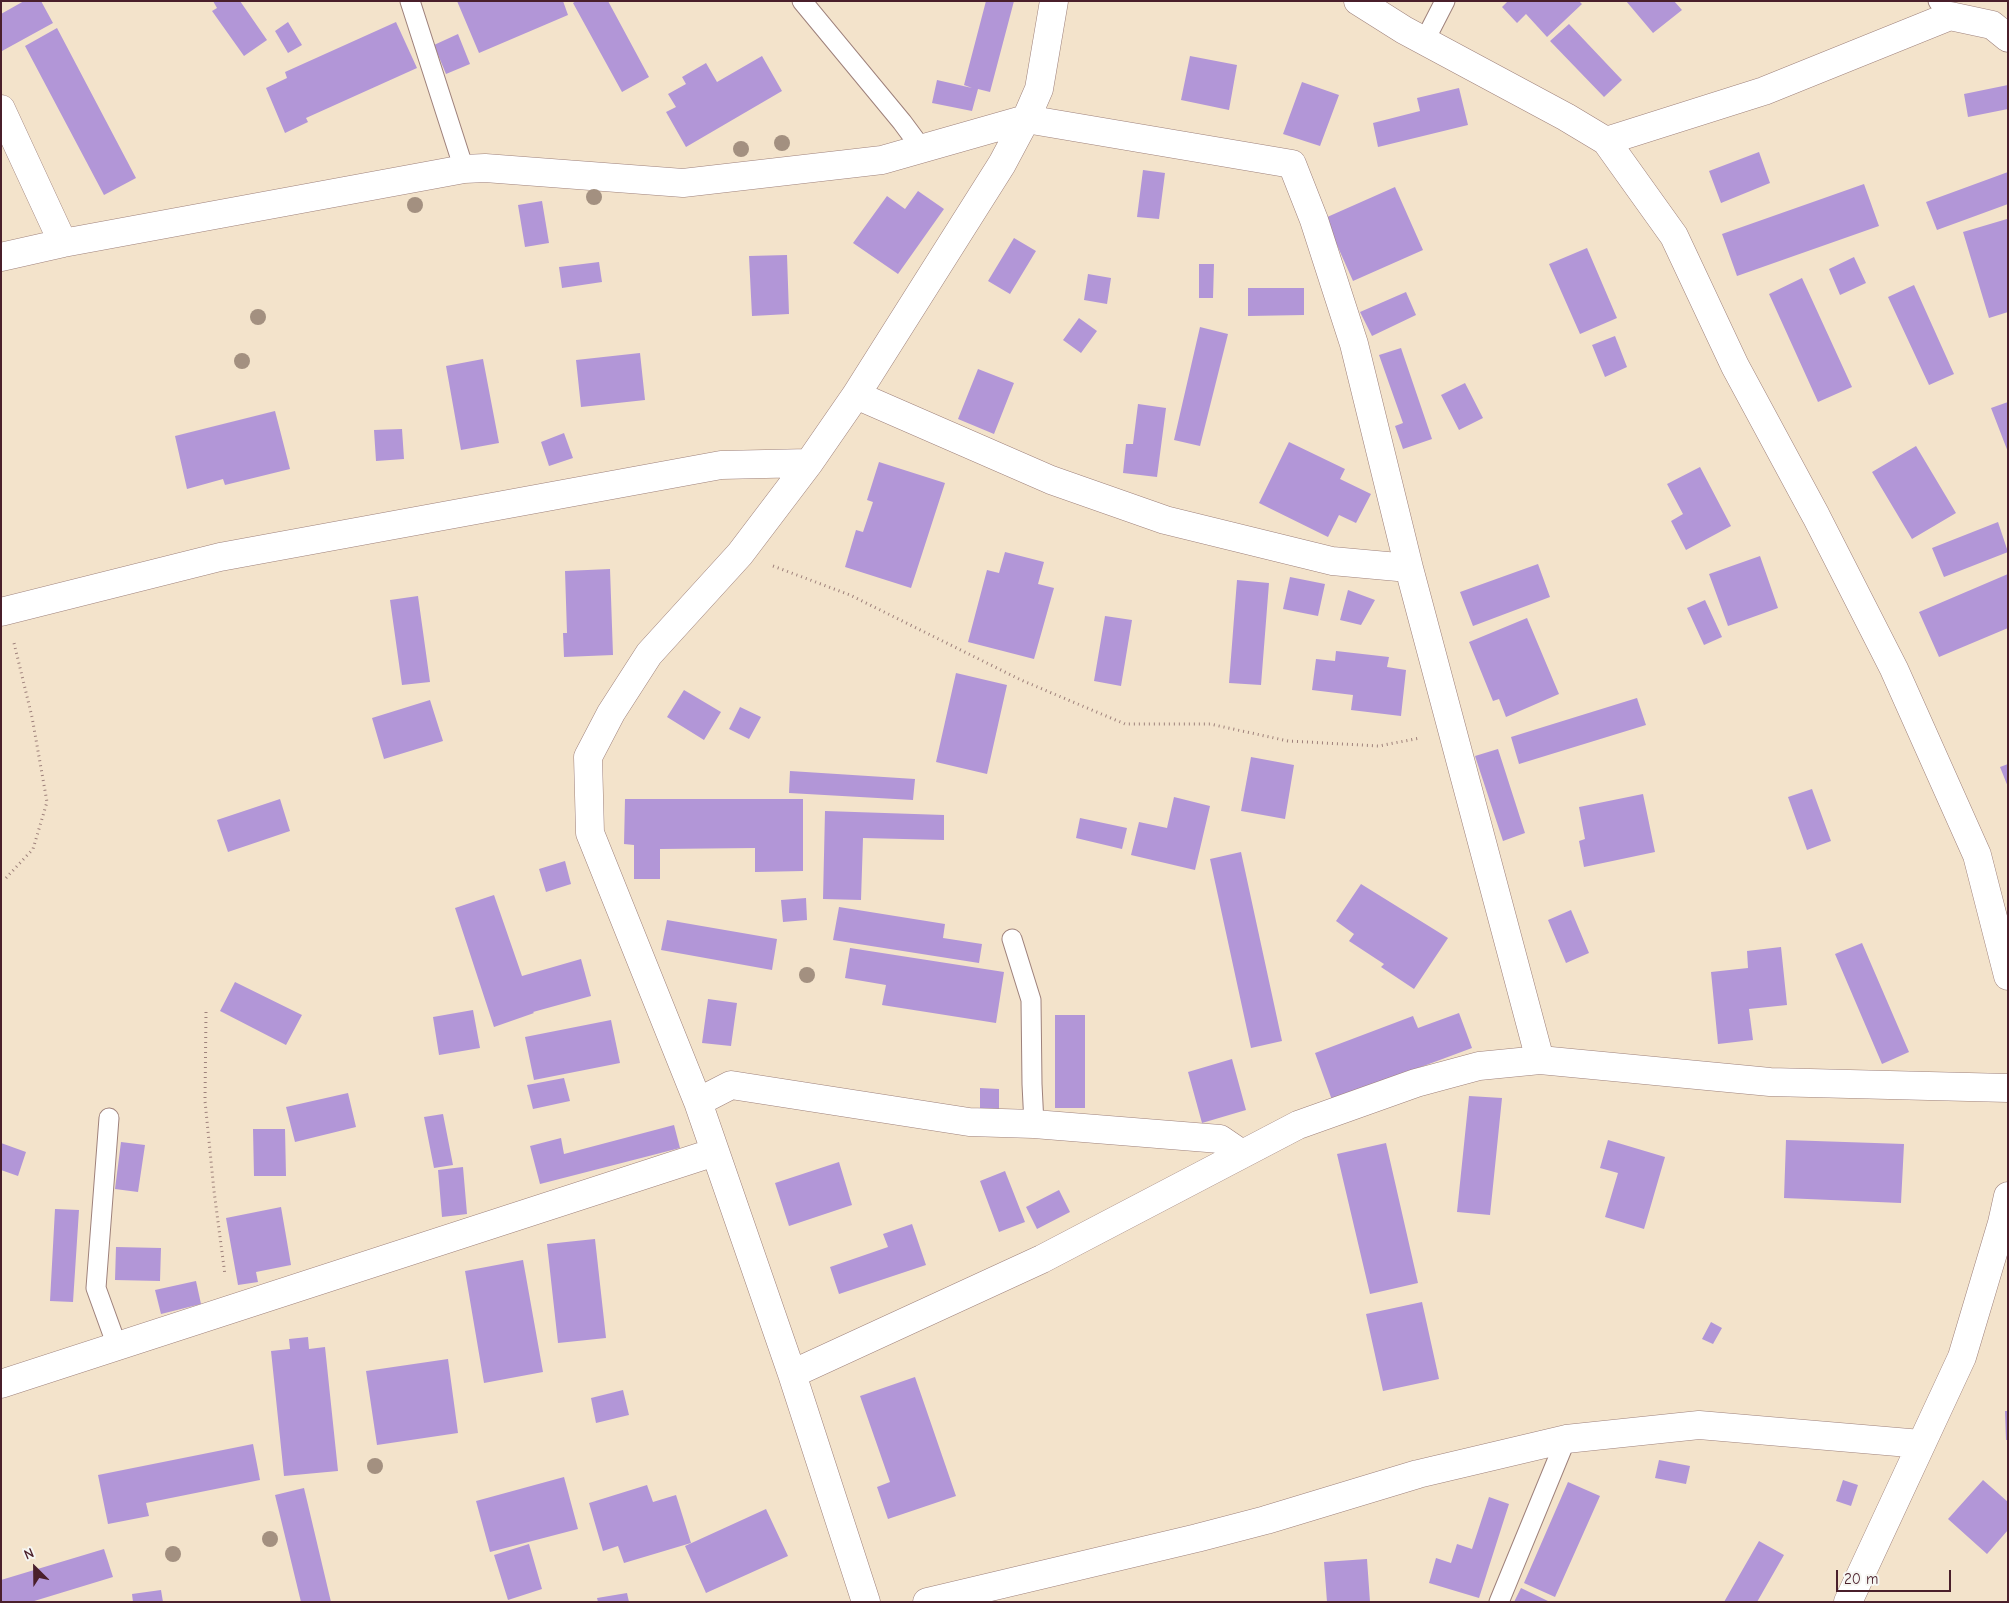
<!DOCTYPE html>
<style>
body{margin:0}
#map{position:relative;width:2009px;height:1603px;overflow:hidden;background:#f3e3cb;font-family:"Comic Neue",sans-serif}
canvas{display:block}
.frame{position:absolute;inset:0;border:2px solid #4a1f2b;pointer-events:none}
.north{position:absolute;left:10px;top:1543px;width:50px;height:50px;-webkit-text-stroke:4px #f6f6f2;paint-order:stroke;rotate:337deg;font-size:14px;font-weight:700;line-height:20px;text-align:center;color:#4a1f2b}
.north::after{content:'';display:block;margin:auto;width:18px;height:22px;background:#4a1f2b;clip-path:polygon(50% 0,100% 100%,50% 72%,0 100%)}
.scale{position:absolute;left:1836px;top:1570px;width:115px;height:22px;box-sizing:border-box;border:2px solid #4a1f2b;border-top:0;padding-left:6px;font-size:15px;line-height:18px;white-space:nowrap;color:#4a1f2b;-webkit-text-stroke:4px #f6f6f2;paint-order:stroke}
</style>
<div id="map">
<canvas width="2009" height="1603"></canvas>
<div class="frame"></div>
<div class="north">N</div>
<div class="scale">20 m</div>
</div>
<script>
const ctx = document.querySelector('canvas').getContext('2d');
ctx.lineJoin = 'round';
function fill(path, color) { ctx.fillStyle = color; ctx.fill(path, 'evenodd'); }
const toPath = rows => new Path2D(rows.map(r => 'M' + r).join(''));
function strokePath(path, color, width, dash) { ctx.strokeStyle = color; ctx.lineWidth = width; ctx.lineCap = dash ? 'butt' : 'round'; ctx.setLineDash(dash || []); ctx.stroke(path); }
fill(toPath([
 [24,1,41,1,53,23,2,51,1,14],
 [213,1,240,1,267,40,244,56,212,11,217,8],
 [457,1,563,1,568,15,479,53],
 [576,1,608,1,649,77,622,92,573,3],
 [986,1,1014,1,990,92,978,89,972,111,932,103,937,80,972,88,964,85],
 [1508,1,1579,1,1582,4,1547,37,1526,14,1517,23,1502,7],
 [1626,1,1674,1,1682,10,1653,33],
 [288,22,302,45,288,53,275,31],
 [396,22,417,68,306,118,308,122,285,133,266,88,287,78,285,72],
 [1569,24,1622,80,1604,97,1550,41],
 [57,28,136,178,104,195,25,46],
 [458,34,470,64,446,74,434,45],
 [762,56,782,91,686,147,666,112,676,107,668,94,686,84,682,77,706,63,717,82],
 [1190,56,1237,65,1229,110,1181,100],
 [1302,82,1339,95,1320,146,1283,134],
 [2008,85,2008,109,1968,117,1964,94],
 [1459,88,1468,125,1378,147,1373,123,1420,111,1417,98],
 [1759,152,1770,183,1721,203,1709,171],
 [1143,170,1165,173,1159,219,1137,217],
 [2008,172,2008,204,1937,230,1926,202],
 [1864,184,1879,226,1737,276,1722,234],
 [1395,187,1423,250,1353,281,1325,218],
 [918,191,944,209,898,274,853,243,887,196,905,209],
 [542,201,549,243,525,247,518,205],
 [2007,219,2008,312,1989,318,1963,232],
 [1014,238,1036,251,1010,294,988,281],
 [1587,248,1617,318,1580,334,1549,264],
 [787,255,789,314,752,316,749,256],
 [1854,257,1866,283,1840,295,1829,269],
 [599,262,602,282,562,288,559,267],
 [1199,264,1214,264,1213,298,1199,298],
 [1088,274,1111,278,1107,304,1084,300],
 [1802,278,1852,387,1818,402,1769,294],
 [1914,285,1954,374,1929,385,1888,297],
 [1248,288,1304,288,1304,315,1248,316],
 [1406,292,1416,315,1372,336,1360,312],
 [1079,318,1097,331,1081,353,1063,340],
 [1200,327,1228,334,1200,446,1174,440],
 [1615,336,1627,367,1605,377,1592,345],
 [1401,348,1432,439,1403,449,1395,426,1403,423,1379,355],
 [640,353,645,400,581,407,576,360],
 [483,359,499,443,461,450,446,366],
 [978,369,1014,383,994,434,958,419],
 [1465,383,1483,418,1459,430,1441,395],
 [2008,402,2008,452,1991,408],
 [1138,404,1166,408,1157,477,1123,473,1126,444,1133,444],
 [275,411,290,469,225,485,223,479,187,489,175,436],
 [402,429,404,459,376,461,374,430],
 [564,433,573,458,549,466,541,442],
 [1289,442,1345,469,1340,479,1371,494,1356,523,1339,515,1328,537,1259,503],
 [1916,446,1956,513,1912,539,1872,472],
 [879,462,945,483,911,588,845,567,856,530,863,532,873,502,867,500],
 [1700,467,1731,526,1686,550,1671,521,1683,514,1667,484],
 [1998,522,2008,552,1944,577,1932,548],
 [1005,552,1044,562,1038,584,1054,588,1034,659,968,642,987,570,999,573],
 [1760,556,1778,608,1728,626,1709,574],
 [1538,564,1550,597,1473,626,1460,592],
 [610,569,613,655,564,657,563,633,567,633,565,571],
 [2008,574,2008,628,1939,657,1919,612],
 [1290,577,1325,584,1318,616,1283,609],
 [1237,580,1269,583,1261,685,1229,683],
 [1348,590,1375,600,1361,625,1340,620],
 [418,596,430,682,402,685,390,600],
 [1705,600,1722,637,1704,645,1687,608],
 [1105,616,1132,620,1121,686,1094,681],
 [1527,618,1559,694,1506,717,1499,699,1493,701,1469,642],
 [1336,651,1389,657,1387,667,1406,670,1401,716,1351,710,1353,695,1312,690,1316,659,1335,661],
 [956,673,1007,685,987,774,936,762],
 [684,690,721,712,704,740,667,717],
 [1637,698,1646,725,1519,764,1511,737],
 [430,700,443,741,384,759,372,718],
 [740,707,761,717,749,739,729,729],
 [1498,749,1525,833,1503,841,1475,756],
 [1251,757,1294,765,1285,819,1241,811],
 [2008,764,2008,787,2000,767],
 [790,771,915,779,913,800,789,793],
 [1812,789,1831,841,1807,850,1788,797],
 [1643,794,1655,852,1584,867,1579,841,1585,839,1579,807],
 [1174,797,1210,806,1195,870,1131,855,1139,822,1167,828],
 [280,799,290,831,228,852,217,820],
 [625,799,803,799,803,871,755,872,755,848,660,849,660,879,634,879,634,845,624,844],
 [825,811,944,815,944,840,863,838,861,900,823,899],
 [1080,818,1127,828,1122,849,1076,838],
 [1241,852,1282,1041,1251,1048,1210,859],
 [565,861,571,884,546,892,539,869],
 [1361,884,1448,938,1414,989,1381,967,1384,964,1349,941,1354,934,1336,921],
 [494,895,522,976,581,959,591,996,533,1012,534,1013,494,1027,455,908],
 [806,898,807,920,783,922,781,900],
 [839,907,945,924,943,938,982,944,979,963,833,940],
 [1571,910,1589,953,1566,963,1548,920],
 [667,920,777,939,772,970,661,950],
 [1862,943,1909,1052,1882,1064,1835,954],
 [1781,947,1787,1005,1749,1009,1753,1040,1718,1044,1711,972,1748,968,1747,951],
 [850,948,1004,972,996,1023,882,1005,886,985,845,978],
 [235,982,302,1015,286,1045,220,1011],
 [708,999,737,1003,731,1046,702,1043],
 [473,1010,480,1048,439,1055,433,1017],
 [1459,1013,1472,1048,1332,1100,1315,1053,1413,1016,1418,1028],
 [1055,1015,1085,1015,1085,1108,1055,1108],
 [611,1020,620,1063,534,1080,525,1037],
 [1232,1059,1246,1110,1202,1123,1188,1072],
 [564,1078,570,1101,533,1109,527,1085],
 [980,1088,999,1089,999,1110,980,1110],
 [348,1093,356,1127,295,1142,286,1107],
 [1469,1096,1502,1098,1490,1215,1457,1212],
 [443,1114,453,1165,434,1168,424,1117],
 [674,1125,680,1148,540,1184,530,1146,561,1138,564,1154],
 [253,1129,285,1129,286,1176,254,1176],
 [1608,1140,1665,1157,1644,1229,1605,1217,1618,1173,1600,1168],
 [1786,1140,1904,1144,1901,1203,1784,1198],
 [121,1142,145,1145,138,1192,115,1189],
 [1,1143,26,1152,18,1176,1,1170],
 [1386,1143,1418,1283,1370,1294,1337,1154],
 [839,1162,852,1205,789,1226,775,1183],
 [463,1167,467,1214,442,1217,438,1170],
 [1005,1171,1025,1222,999,1232,980,1181],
 [1059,1190,1070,1212,1037,1229,1026,1207],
 [281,1207,291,1265,256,1272,258,1282,238,1285,226,1218],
 [55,1209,79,1210,73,1302,50,1301],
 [912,1224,926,1265,839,1294,830,1267,888,1247,883,1234],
 [595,1239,606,1338,558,1343,547,1244],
 [116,1247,161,1248,160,1281,115,1280],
 [523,1260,543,1372,484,1383,465,1271],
 [196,1281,201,1304,161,1314,155,1290],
 [1422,1302,1439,1379,1383,1391,1366,1314],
 [1711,1322,1722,1328,1713,1344,1702,1339],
 [308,1337,309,1349,325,1347,338,1471,284,1476,271,1351,290,1349,289,1339],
 [448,1359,458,1433,377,1445,366,1371],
 [915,1377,956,1496,888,1519,877,1487,890,1482,860,1396],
 [623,1390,629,1415,596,1423,591,1398],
 [2005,1411,2008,1411,2008,1440,2006,1440],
 [253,1444,260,1480,146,1503,149,1516,108,1524,98,1475],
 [1659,1460,1690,1466,1686,1484,1655,1478],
 [564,1477,578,1529,490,1552,476,1501],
 [1843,1480,1858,1485,1851,1506,1836,1501],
 [1983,1480,2008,1502,2008,1530,1987,1554,1948,1519],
 [1568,1482,1600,1496,1555,1597,1524,1583],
 [647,1485,653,1502,676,1495,691,1543,624,1563,618,1546,603,1551,589,1503],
 [304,1488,331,1602,301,1602,275,1495],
 [1489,1497,1509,1504,1479,1598,1429,1583,1436,1558,1451,1563,1457,1544,1472,1549],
 [766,1509,788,1556,706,1593,685,1546],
 [1759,1541,1784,1555,1757,1602,1724,1602],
 [529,1544,542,1589,508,1600,494,1555],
 [104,1549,113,1577,31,1602,1,1602,1,1580],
 [1367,1559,1370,1602,1327,1602,1324,1562],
 [1521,1588,1550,1602,1514,1602],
 [161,1590,163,1602,133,1602,132,1594],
 [627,1593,629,1602,598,1602,597,1598]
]), '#b296d7');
const lane = toPath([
 [410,1,464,169],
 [802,1,902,122,922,149],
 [1938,1,1950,16],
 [1425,40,1445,1],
 [1012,939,1031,1000,1032,1084,1034,1124],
 [109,1118,96,1288,117,1346],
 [1499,1602,1566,1439]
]);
const street = toPath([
 [1358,1,1404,30,1566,117,1606,141,1674,236,1735,366,1816,516,1894,669,1977,855,2008,976],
 [1,109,63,243],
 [1606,141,1764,91,1950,16,1992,25,2008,38],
 [1,257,63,243,464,169,485,168,683,183,882,160,1026,119,1292,164,1314,220,1354,344,1409,568,1540,1060],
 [856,395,1051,480,1165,520,1332,561,1409,568],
 [1,612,220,557,721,465,809,463],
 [698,1102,731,1085,969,1122,1034,1124,1220,1139,1242,1154],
 [792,1374,1042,1259,1298,1125,1416,1083,1479,1066,1540,1060,1770,1082,2008,1088],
 [1,1384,715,1152],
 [866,1602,792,1374,698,1102,590,833,588,757,611,713,649,654,740,554,809,463,856,395,1002,164,1026,119,1039,89,1054,1],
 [927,1602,1197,1538,1266,1520,1418,1474,1566,1439,1699,1425,1921,1444],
 [1848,1602,1962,1357,2002,1223,2008,1196]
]);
strokePath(lane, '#9e817b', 21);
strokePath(street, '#9e817b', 29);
strokePath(toPath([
 [773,566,850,595,1021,680,1125,724,1210,724,1288,741,1379,746,1420,738],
 [6,878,33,849,47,802,32,717,14,643],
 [206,1012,205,1101,214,1191,225,1275]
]), '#9e817b', 3, [1, 4]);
strokePath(lane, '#fff', 19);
strokePath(street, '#fff', 28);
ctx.fillStyle = '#a39080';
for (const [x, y] of [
 [782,143],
 [741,149],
 [594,197],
 [415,205],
 [258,317],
 [242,361],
 [807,975],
 [375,1466],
 [270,1539],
 [173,1554]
]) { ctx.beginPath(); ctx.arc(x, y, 8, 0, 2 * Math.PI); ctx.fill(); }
</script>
